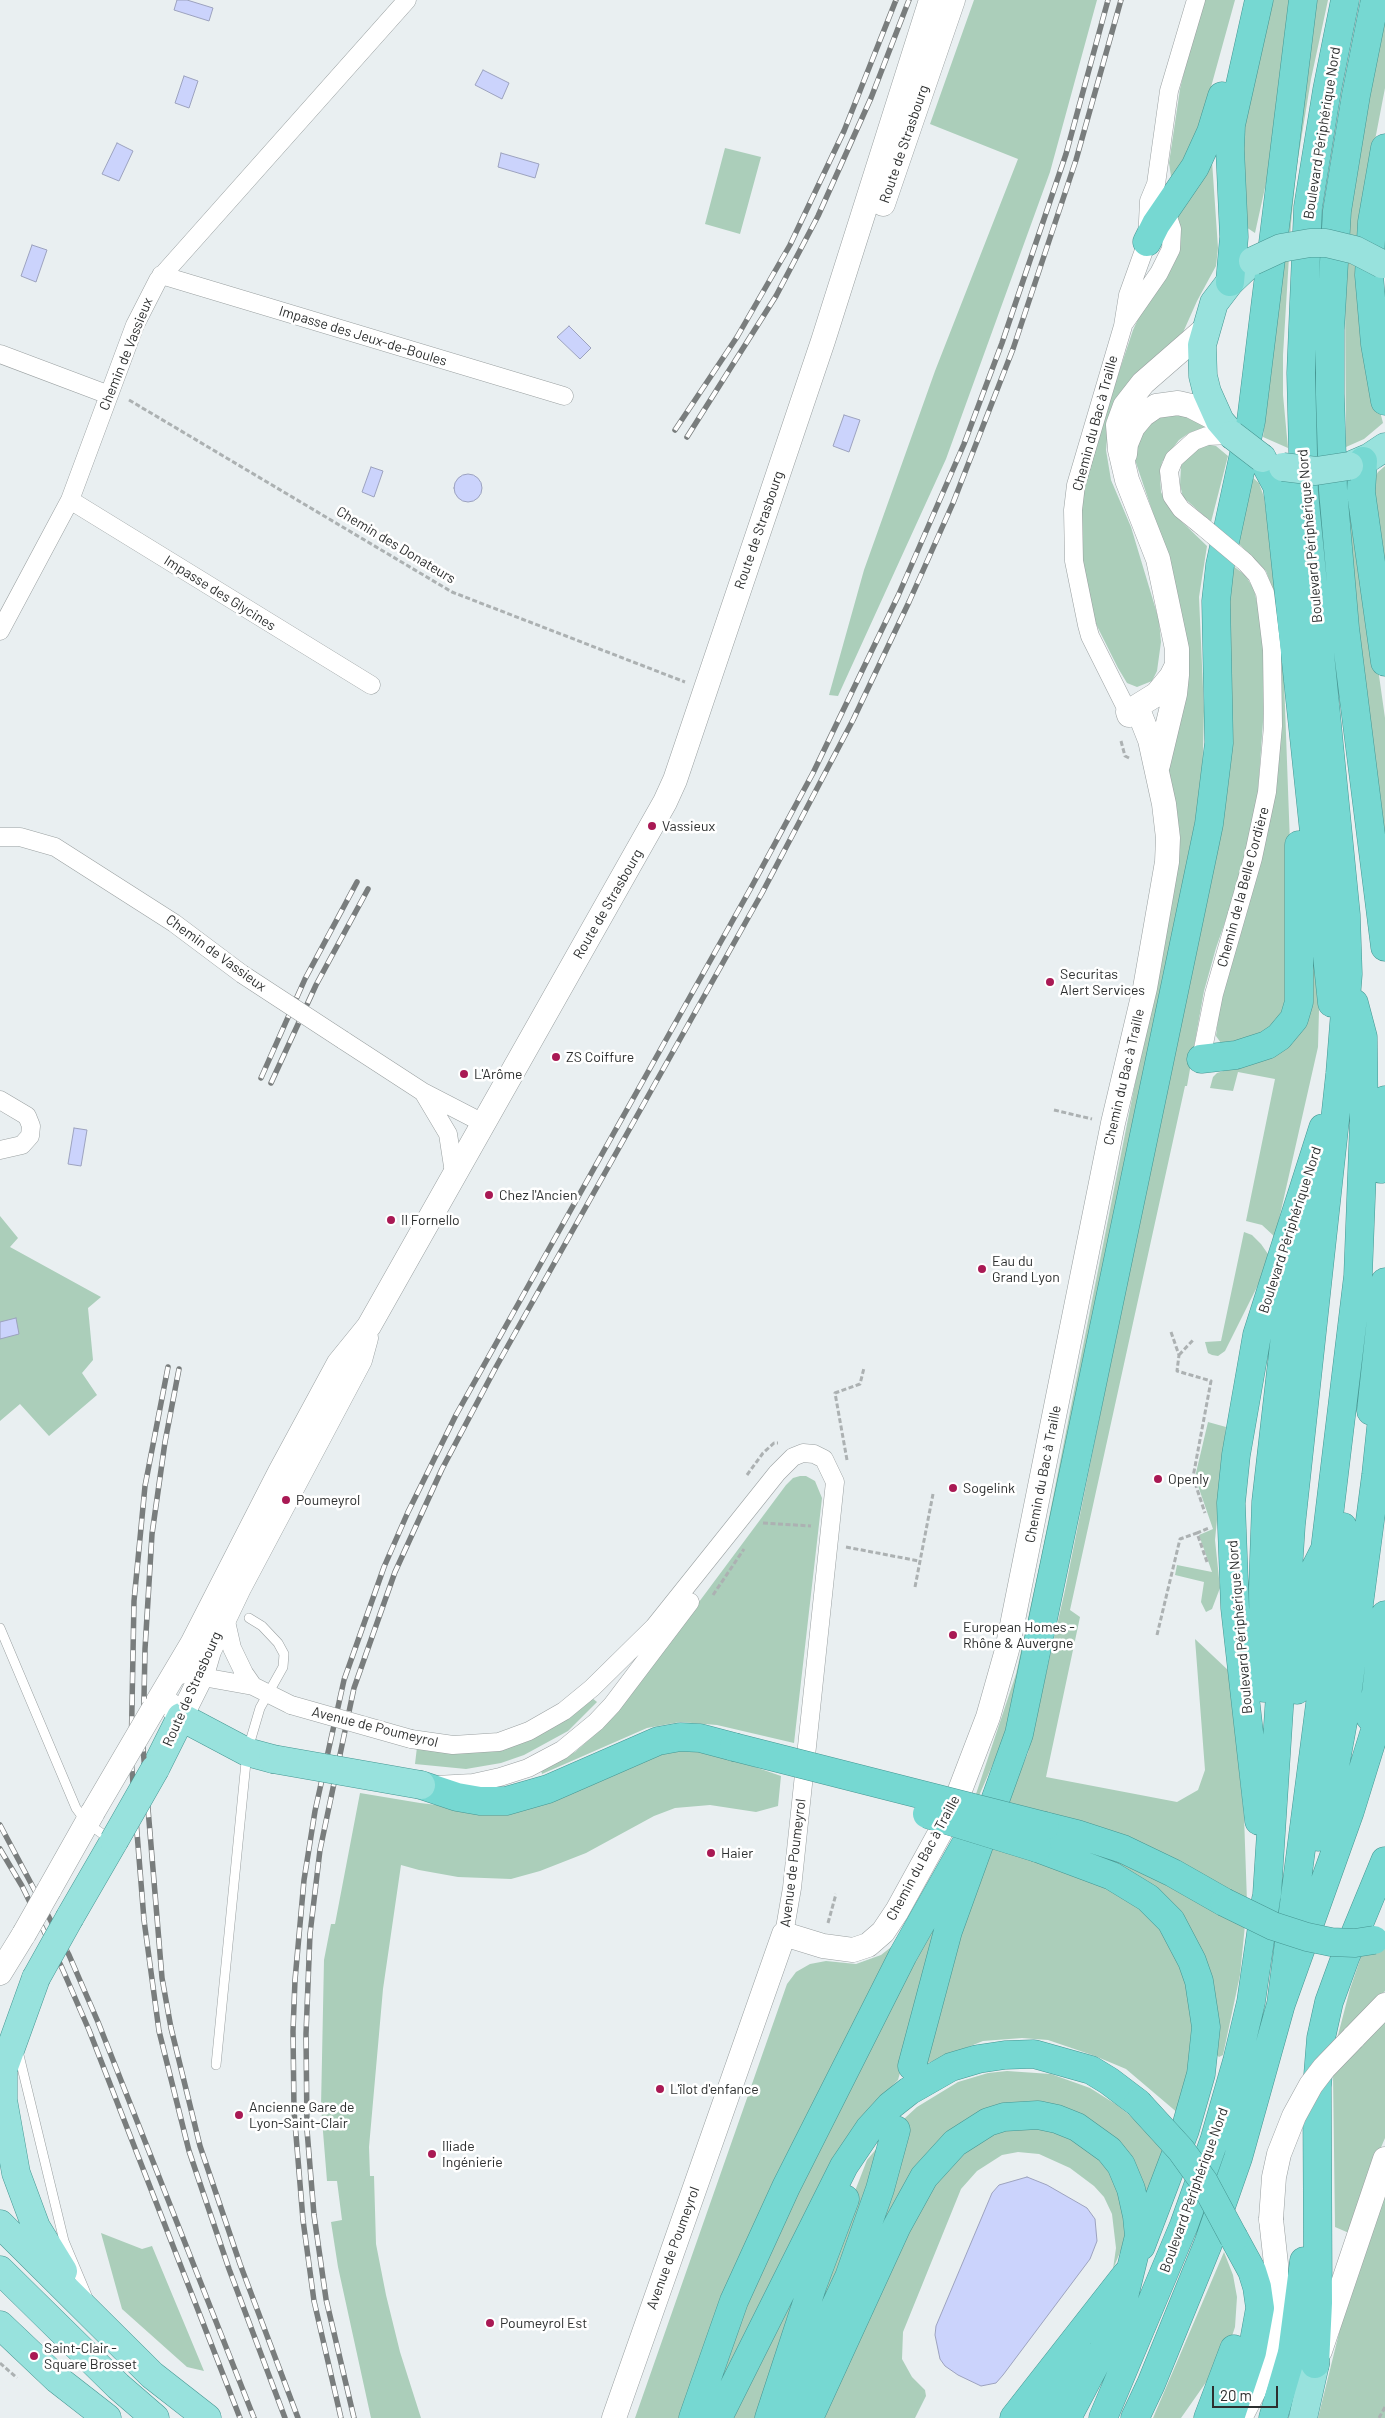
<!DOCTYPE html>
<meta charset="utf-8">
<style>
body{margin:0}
#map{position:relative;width:1385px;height:2418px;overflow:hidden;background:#e9eff1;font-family:Barlow,sans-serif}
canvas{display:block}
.scale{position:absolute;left:1212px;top:2386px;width:66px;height:22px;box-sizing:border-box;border:2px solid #2d2f2f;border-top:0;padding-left:6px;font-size:15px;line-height:18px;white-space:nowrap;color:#2d2f2f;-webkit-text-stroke:4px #fff;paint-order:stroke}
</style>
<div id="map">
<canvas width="1385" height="2418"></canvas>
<div class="scale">20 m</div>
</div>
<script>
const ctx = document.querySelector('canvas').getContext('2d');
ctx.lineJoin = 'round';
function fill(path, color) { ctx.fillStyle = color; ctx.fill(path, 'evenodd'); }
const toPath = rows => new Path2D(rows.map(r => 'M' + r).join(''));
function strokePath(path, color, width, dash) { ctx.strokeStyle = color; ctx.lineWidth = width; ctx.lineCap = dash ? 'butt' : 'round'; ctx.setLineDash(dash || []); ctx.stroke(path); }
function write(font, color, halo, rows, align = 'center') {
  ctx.font = font + ' Barlow,sans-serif'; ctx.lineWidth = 5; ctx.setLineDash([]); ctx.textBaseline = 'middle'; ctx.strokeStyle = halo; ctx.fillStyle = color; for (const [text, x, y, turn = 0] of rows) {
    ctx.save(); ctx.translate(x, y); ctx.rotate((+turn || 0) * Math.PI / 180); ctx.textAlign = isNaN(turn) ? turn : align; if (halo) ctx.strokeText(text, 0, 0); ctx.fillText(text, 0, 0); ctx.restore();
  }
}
fill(toPath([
 [974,0,1097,0,1050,172,946,459,838,696,829,695,864,570,935,371,1018,159,930,124],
 [1201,0,1235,0,1195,145,1172,183,1169,163,1180,89],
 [1269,0,1291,0,1270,165,1255,233,1246,227,1239,169,1246,112],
 [1315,0,1328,0,1311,79,1296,171,1291,224,1283,355,1283,395,1288,448,1263,437],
 [1385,8,1385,88,1362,208,1376,396,1383,423,1364,439,1346,447,1345,289,1350,214,1374,56],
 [725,148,761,157,740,234,705,224],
 [1212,161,1218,248,1216,266,1197,301,1181,337,1108,429,1106,450,1111,480,1131,527,1159,620,1161,642,1157,671,1152,681,1137,687,1127,683,1118,668,1091,614,1077,527,1089,462,1133,330,1139,317,1162,284,1175,261,1179,247,1175,211],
 [1180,412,1201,421,1206,427,1189,433,1179,440,1162,462,1160,476,1161,492,1167,504,1177,517,1207,546,1199,597,1204,711,1202,788,1028,1645,1003,1741,978,1798,975,1797,1016,1674,1040,1563,1168,917,1167,754,1172,723,1157,525,1134,457,1137,440,1158,416],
 [1210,445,1216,446,1228,456,1211,522,1183,497,1180,485,1181,466,1185,460,1201,446],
 [1385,466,1385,611,1372,482,1378,472],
 [1252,477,1259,483,1264,497,1282,625,1290,844,1292,991,1275,1031,1227,1046,1221,1043,1216,1036,1219,1010,1266,823,1271,585,1266,571,1234,539],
 [1354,480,1354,498,1385,718,1385,844,1377,792,1351,559,1346,482],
 [1228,562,1245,575,1254,589,1264,635,1264,708,1258,792,1241,876,1216,948,1204,991,1187,1086,1185,1086,1070,1610,1080,1617,1046,1777,1177,1802,1198,1790,1205,1770,1195,1639,1229,1671,1244,1816,1247,1902,1005,1806,1028,1753,1065,1590,1206,885],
 [1311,886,1319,1010,1318,1047,1275,1237,1262,1225,1246,1221,1275,1079,1238,1072,1233,1091,1210,1088,1213,1077,1217,1073,1272,1056,1292,1040],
 [0,1216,18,1238,10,1247,101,1297,88,1308,93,1360,82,1373,97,1395,49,1436,20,1404,0,1421],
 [1244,1232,1252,1235,1261,1244,1268,1254,1269,1263,1225,1351,1218,1356,1212,1355,1208,1353,1205,1342,1221,1341],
 [1208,1422,1226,1427,1215,1540,1220,1588,1212,1609,1206,1612,1201,1602,1204,1582,1175,1575,1177,1565,1212,1572,1199,1535,1213,1529,1195,1477],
 [800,1476,806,1476,815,1481,822,1498,794,1743,717,1725,680,1722,647,1728,542,1774,541,1770,575,1752,600,1730,635,1688,786,1485,793,1478],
 [592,1698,597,1702,568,1731,524,1755,501,1763,466,1769,415,1764,417,1747,466,1752],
 [676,1747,709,1751,781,1776,778,1806,756,1812,710,1805,675,1808,654,1816,586,1853,540,1871,511,1879,458,1877,419,1870,401,1865,383,1989,369,2147,370,2176,374,2176,376,2244,386,2295,400,2352,421,2418,371,2418,338,2267,331,2222,342,2220,337,2181,327,2181,321,2107,324,1960,331,1924,335,1924,360,1793,420,1803,488,1811],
 [994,1843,1084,1873,1149,1911,1186,1974,1196,2045,1179,2114,1126,2069,1095,2056,1048,2040,1022,2038,983,2041,923,2065,945,1968],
 [1072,1844,1095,1847,1245,1925,1240,1975,1223,2055,1219,2057,1216,2054,1201,1955,1074,1851],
 [935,1909,937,1942,898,2080,862,2117,709,2418,722,2355,752,2281],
 [895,1944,877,1990,818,2093,740,2267,681,2418,635,2418,787,1984,796,1972,810,1964,826,1961,856,1964,881,1955],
 [1385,1948,1385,1991,1337,2039,1350,1989,1362,1954],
 [1385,2021,1385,2138,1368,2178,1349,2233,1335,2227,1333,2073],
 [1007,2071,1051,2074,1090,2088,1117,2105,1134,2119,1168,2155,1148,2204,1096,2125,947,2134,915,2168,858,2275,899,2148,905,2118,917,2107,958,2082,988,2073],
 [1026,2127,1052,2129,1075,2141,1096,2156,1115,2180,1126,2229,1124,2243,1113,2269,1116,2248,1112,2214,1104,2197,1094,2186,1070,2168,1039,2154,1018,2152,1002,2155,977,2171,961,2189,903,2332,902,2359,912,2377,925,2390,926,2396,915,2418,820,2418,917,2209,941,2172,967,2146,999,2129],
 [887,2136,812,2341,826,2266,867,2160],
 [1385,2183,1385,2418,1318,2418,1347,2301],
 [101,2233,142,2249,152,2246,204,2371,187,2367,122,2309],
 [813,2245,756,2418,727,2418],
 [1224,2252,1233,2275,1237,2297,1235,2327,1229,2345,1223,2358,1181,2418,1153,2418]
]), '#abceba');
const water = toPath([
 [177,0,187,0,213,8,209,21,174,10,177,0],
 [483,70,509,83,502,99,475,85,483,70],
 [184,76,198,81,189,108,175,103,184,76],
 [117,143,133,151,119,181,102,174,117,143],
 [501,153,539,164,535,178,498,167,501,153],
 [32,245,47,250,36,282,21,276,32,245],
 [569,326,591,348,580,359,557,337,569,326],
 [844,415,860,420,849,452,833,446,844,415],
 [371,467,383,471,374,497,362,492,371,467],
 '454 488a14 14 0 1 1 28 0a14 14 0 1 1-28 0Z',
 [74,1128,87,1130,81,1166,68,1164,74,1128],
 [16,1318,19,1334,0,1339,0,1322,16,1318],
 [1027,2177,1047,2185,1087,2208,1095,2219,1097,2241,1090,2259,1003,2375,996,2383,981,2386,958,2375,945,2366,940,2359,935,2335,936,2326,992,2193,999,2185,1027,2177]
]);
fill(water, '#cbd3fc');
strokePath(water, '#9ca2be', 1);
const service = toPath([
 [0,1628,76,1808,87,1823,111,1840],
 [18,2051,64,2241,88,2298],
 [216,2065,247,1752,260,1708,283,1667,284,1654,278,1643,262,1626,249,1618]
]);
const minor = toPath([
 [161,275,564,396],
 [1125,322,1159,273,1171,249,1172,229,1164,205],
 [0,354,109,395],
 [70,500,371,685],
 [1202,526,1181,509,1172,496,1169,471,1174,459,1194,441,1207,436,1232,435],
 [0,631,70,500,135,325,158,280,407,0],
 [1128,712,1090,636,1087,625,1074,561,1073,510,1076,485,1123,326,1128,295,1147,242,1149,201,1156,184,1169,91,1196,0],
 [0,837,20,837,55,847,174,923,242,974],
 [343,1040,423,1092,483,1123],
 [1201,1059,1214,994,1253,858,1267,792,1273,726,1272,650,1265,593,1257,575,1245,562],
 [423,1092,448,1134,454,1173],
 [0,1100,27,1116,31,1126,30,1136,22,1145,0,1150],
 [225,1617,232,1648,244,1673,253,1686,291,1705],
 [168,1681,175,1676,186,1674,253,1686],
 [411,1739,453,1745,499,1742,529,1731,564,1711,592,1688,654,1627,777,1473,793,1457,803,1453,814,1454,824,1459,835,1482,792,1888,784,1934],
 [436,1785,473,1783,500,1777,528,1768,562,1750,596,1722,612,1705,690,1602]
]);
const secondary = toPath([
 [883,204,953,0],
 [1125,454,1126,444,1133,427,1143,415,1156,406,1178,403,1191,406,1220,421],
 [1129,715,1128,712,1157,694,1171,677,1176,667],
 [1158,765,1175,694,1177,675,1177,649,1158,559,1127,480,1120,450,1118,425,1125,406,1143,383,1205,329],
 [169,1704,181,1717,202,1675,209,1651,239,1588,360,1360,366,1338],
 [154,1708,192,1644,280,1472,339,1363,369,1326,665,802,675,780,823,341,931,0],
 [49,1890,93,1812],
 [0,1973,24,1934],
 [1353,2038,1385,2005],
 [1320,2351,1385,2159],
 [614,2418,784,1934,823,1946,853,1950,868,1945,883,1932,897,1911,952,1811,988,1717,1007,1650,1113,1123,1145,988,1167,862,1168,838,1164,804,1150,740,1137,707],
 [1240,2418,1254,2391,1265,2358,1276,2299,1276,2264,1271,2219]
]);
const primary = toPath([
 [1232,435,1220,421,1207,392,1203,376,1202,345,1214,303,1230,282,1248,265],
 [1349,466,1370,457,1385,447],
 [155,1769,181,1717,247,1752,273,1759],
 [70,1917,114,1841],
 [3,2069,3,2100,16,2173,36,2227,63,2271],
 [0,2078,36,1978],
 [0,2224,152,2375,207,2418],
 [0,2270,118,2386,155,2418],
 [0,2325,57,2379,107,2418],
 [1303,2418,1315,2364]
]);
const trunk = toPath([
 [1375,0,1356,95,1337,211,1330,330,1330,394,1333,490,1345,628,1385,947],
 [1385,148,1372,222,1369,275,1375,344,1385,401],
 [1147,242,1156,224,1195,167,1211,132,1222,96],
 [1230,282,1234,237,1230,149,1231,125,1259,0],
 [1262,458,1277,486,1279,500,1332,1003],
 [1363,461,1361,492,1385,662],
 [1201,1059,1236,1055,1267,1045,1279,1037,1294,1019,1299,1002,1299,845],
 [1381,1169,1385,1100],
 [1371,1411,1385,1282],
 [1264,1688,1263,1588,1266,1502,1285,1336,1309,1220],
 [1297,1690,1314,1571,1325,1549,1358,1276,1364,1121,1363,1037,1354,1003],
 [1370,1717,1376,1693,1385,1615],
 [421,1785,457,1797,480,1801,506,1801,548,1789,658,1741,680,1737,700,1738,734,1747],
 [1259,1821,1235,1608,1231,1503,1236,1455,1257,1335,1323,1128],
 [1045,1826,1077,1834,1123,1849,1173,1873,1224,1902],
 [1318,1837,1333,1777,1345,1711,1376,1475,1385,1390],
 [1037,1848,1112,1876,1148,1898,1171,1921,1192,1961,1199,1981,1206,2027,1201,2074,1185,2130,1141,2246],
 [1267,1894,1291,1525,1340,1074,1348,974,1346,915,1304,493,1301,373,1308,207,1327,90,1345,0],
 [1281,2004,1343,1527],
 [912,2066,948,1931,1019,1734,1209,824,1219,743,1216,601,1220,565,1251,421,1303,0],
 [1315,2364,1318,2303,1317,2087,1321,2038,1329,2002,1345,1958,1385,1861],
 [788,2407,849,2277,880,2189,896,2130],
 [693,2418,734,2301,786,2187,903,1955,969,1838],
 [718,2418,844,2166,869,2129,890,2106,909,2091,951,2067,978,2059,1005,2055,1034,2054,1091,2070,1109,2081,1138,2103],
 [769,2418,813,2284,845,2199],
 [809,2418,897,2226,924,2177,955,2143,988,2122,1004,2117,1038,2115,1057,2119,1077,2127,1109,2150,1121,2165,1131,2189,1137,2216,1139,2236,1118,2321,1067,2418],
 [1014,2418,1126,2275],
 [1043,2418,1081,2354],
 [1103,2418,1184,2225,1214,2141,1237,2061,1251,2002,1266,1899],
 [1135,2418,1151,2384,1208,2244,1238,2158,1281,2004,1350,1811,1385,1698],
 [1208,2418,1234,2349],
 [1230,2418,1252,2352,1260,2308,1257,2287,1252,2271,1234,2238],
 [1273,2418,1292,2353,1304,2261]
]);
strokePath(service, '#9aa0a1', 10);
strokePath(minor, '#9aa0a1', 19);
strokePath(secondary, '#9aa0a1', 25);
strokePath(primary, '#469692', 29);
strokePath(trunk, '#469692', 29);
strokePath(toPath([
 [129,400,452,592,685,682],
 [1121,741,1125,756,1131,759],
 [1054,1110,1092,1119],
 [1171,1332,1179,1355,1177,1371,1211,1381,1193,1477,1205,1513],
 [1179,1355,1194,1339],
 [847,1460,835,1393,860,1384,864,1368],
 [747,1475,763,1453,774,1443,778,1443],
 [763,1523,811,1526],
 [846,1547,919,1561],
 [1207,1562,1197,1533,1209,1528],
 [915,1587,933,1494],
 [713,1595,744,1549],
 [1157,1635,1180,1539,1197,1533],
 [828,1923,836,1894],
 [0,2363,17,2378],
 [1379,2418,1385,2407]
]), '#acb1b2', 3, [5, 2.5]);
strokePath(service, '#fff', 9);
strokePath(minor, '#fff', 18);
strokePath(secondary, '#fff', 24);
strokePath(primary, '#98e2dd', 28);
strokePath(trunk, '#76d8d2', 28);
const rail = toPath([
 [675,430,737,337,790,245,844,131,896,0],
 [687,437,776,296,818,216,871,98,909,0],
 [261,1078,305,979,357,882],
 [271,1083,316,985,368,889],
 [168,1367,145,1486,134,1601,131,1758,144,1920,159,2031,189,2151,229,2269,285,2418],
 [179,1369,165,1442,152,1534,145,1649,143,1748,162,1978,171,2028,200,2146,240,2264,298,2418],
 [0,1825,69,1955,98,2022,254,2418],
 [0,1849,22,1886,62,1968,89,2030,240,2418],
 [341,2418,314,2301,303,2220,294,2111,293,2031,295,1980,304,1880,315,1811,344,1680,384,1567,408,1512,456,1415,752,886,813,773,898,596,964,444,1002,343,1066,154,1108,0],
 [354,2418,326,2299,314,2215,307,2130,306,2034,310,1934,320,1850,354,1688,395,1572,442,1469,496,1367,762,893,853,720,909,602,953,503,1013,349,1076,160,1121,0]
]);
strokePath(rail, '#797d7d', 5.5);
strokePath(rail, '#fff', 4, [11]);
const minorBridge = toPath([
 [1202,526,1245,562],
 [242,974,343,1040],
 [291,1705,411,1739]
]);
const secondaryBridge = toPath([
 [93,1812,154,1708],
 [24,1934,49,1890],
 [1271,2219,1274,2177,1279,2154,1294,2116,1311,2085,1324,2068,1353,2038]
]);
const primaryBridge = toPath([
 [1253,261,1281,248,1310,243,1326,243,1355,250,1382,264],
 [1232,435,1262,458],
 [1283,467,1316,471,1349,466],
 [273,1759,421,1785],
 [114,1841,155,1769],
 [36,1978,70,1917]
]);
const trunkBridge = toPath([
 [734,1747,1045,1826],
 [927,1814,1037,1848],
 [1224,1902,1273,1926,1307,1937,1331,1942,1355,1943,1374,1940],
 [1138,2103,1181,2150,1204,2182,1234,2238]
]);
strokePath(minorBridge, '#9aa0a1', 19, []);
strokePath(secondaryBridge, '#9aa0a1', 25, []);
strokePath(primaryBridge, '#469692', 29, []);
strokePath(trunkBridge, '#469692', 29, []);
strokePath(minorBridge, '#fff', 18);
strokePath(secondaryBridge, '#fff', 24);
strokePath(primaryBridge, '#98e2dd', 28);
strokePath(trunkBridge, '#76d8d2', 28);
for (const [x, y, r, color] of [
 [652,826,5,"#a91954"],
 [1050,982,5,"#a91954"],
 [556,1057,5,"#a91954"],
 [464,1074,5,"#a91954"],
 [489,1195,5,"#a91954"],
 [391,1220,5,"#a91954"],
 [982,1269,5,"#a91954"],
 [1158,1479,5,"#a91954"],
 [953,1488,5,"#a91954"],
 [286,1500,5,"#a91954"],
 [953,1635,5,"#a91954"],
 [711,1853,5,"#a91954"],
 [660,2089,5,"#a91954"],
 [239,2115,5,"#a91954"],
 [432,2154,5,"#a91954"],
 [490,2323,5,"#a91954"],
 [34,2356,5,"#a91954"]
]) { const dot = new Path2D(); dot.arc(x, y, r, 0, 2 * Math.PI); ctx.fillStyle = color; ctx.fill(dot); strokePath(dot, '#fff', 2); }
write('14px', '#2d2f2f', '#fff', [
 ["Boulevard Périphérique Nord",1322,133,-81],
 ["Route de Strasbourg",904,144,-71],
 ["Impasse des Jeux-de-Boules",363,336,17],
 ["Chemin de Vassieux",126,354,-68],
 ["Chemin du Bac à Traille",1095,423,-75],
 ["Route de Strasbourg",759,530,-71],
 ["Boulevard Périphérique Nord",1310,536,-95],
 ["Chemin des Donateurs",396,545,31],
 ["Impasse des Glycines",220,593,32],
 ["Chemin de la Belle Cordière",1243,887,-75],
 ["Route de Strasbourg",608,904,-60],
 ["Chemin de Vassieux",216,953,36],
 ["Chemin du Bac à Traille",1124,1077,-77],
 ["Boulevard Périphérique Nord",1290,1230,-72],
 ["Chemin du Bac à Traille",1043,1474,-79],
 ["Boulevard Périphérique Nord",1240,1627,-95],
 ["Route de Strasbourg",192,1689,-66],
 ["Avenue de Poumeyrol",375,1727,14],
 ["Chemin du Bac à Traille",923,1858,-62],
 ["Avenue de Poumeyrol",793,1863,-83],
 ["Boulevard Périphérique Nord",1194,2190,-70],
 ["Avenue de Poumeyrol",673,2248,-70]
]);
write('14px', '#2d2f2f', '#fff', [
 ["Vassieux",662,826],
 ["Securitas",1060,974],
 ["Alert Services",1060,990],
 ["ZS Coiffure",566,1057],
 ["L'Arôme",474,1074],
 ["Chez l'Ancien",499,1195],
 ["Il Fornello",401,1220],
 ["Eau du",992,1261],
 ["Grand Lyon",992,1277],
 ["Openly",1168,1479],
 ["Sogelink",963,1488],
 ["Poumeyrol",296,1500],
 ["European Homes -",963,1627],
 ["Rhône & Auvergne",963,1643],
 ["Haier",721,1853],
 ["L'îlot d'enfance",670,2089],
 ["Ancienne Gare de",249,2107],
 ["Lyon-Saint-Clair",249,2123],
 ["Iliade",442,2146],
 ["Ingénierie",442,2162],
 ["Poumeyrol Est",500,2323],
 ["Saint-Clair -",44,2348],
 ["Square Brosset",44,2364]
], 'left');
</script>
